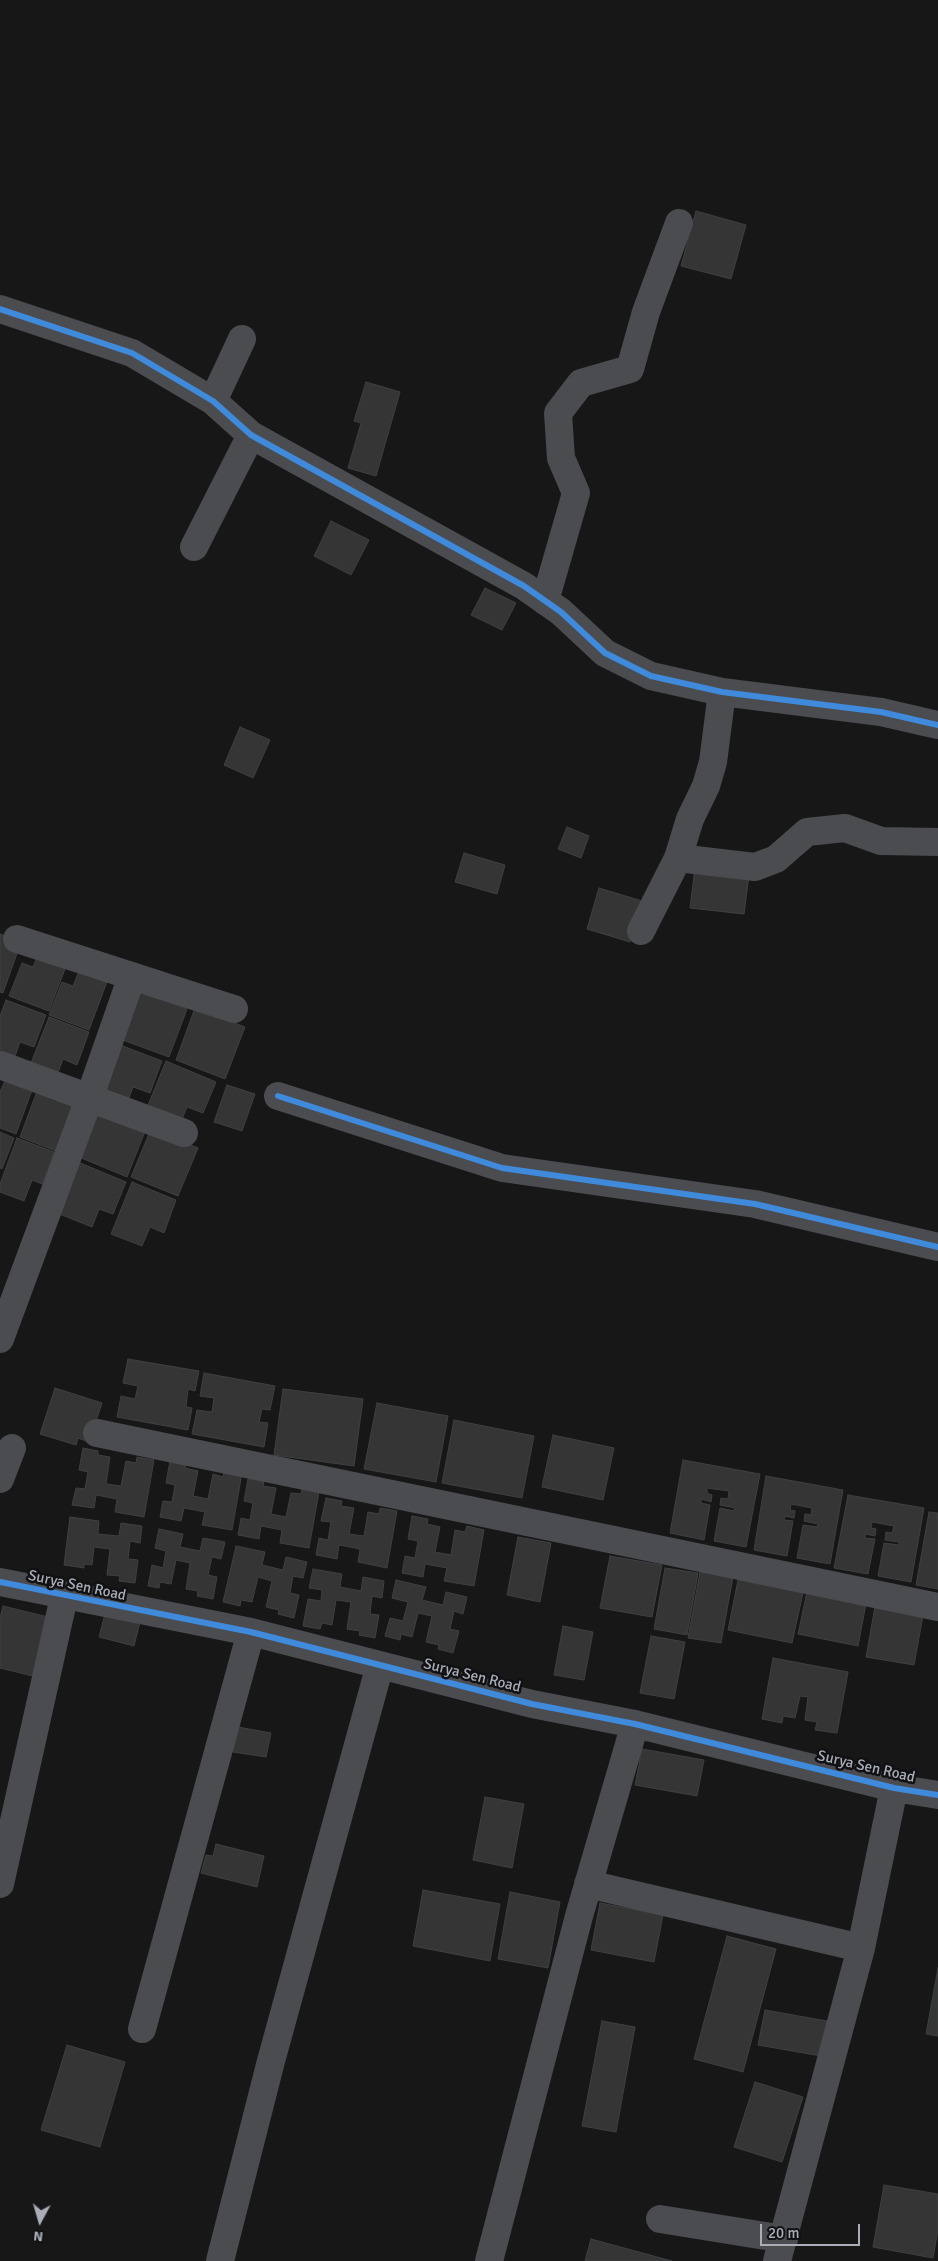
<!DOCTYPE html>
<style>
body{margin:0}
#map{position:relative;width:938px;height:2261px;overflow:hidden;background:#171717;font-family:Signika,sans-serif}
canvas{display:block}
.north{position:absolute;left:15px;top:2196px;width:50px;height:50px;-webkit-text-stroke:4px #111113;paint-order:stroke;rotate:186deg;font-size:14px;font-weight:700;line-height:20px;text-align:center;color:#a8adb8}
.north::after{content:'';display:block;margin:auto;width:18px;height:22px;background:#a8adb8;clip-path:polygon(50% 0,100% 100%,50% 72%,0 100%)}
.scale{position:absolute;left:760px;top:2224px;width:100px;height:22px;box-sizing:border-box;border:2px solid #a8adb8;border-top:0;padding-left:6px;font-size:15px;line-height:18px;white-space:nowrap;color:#a8adb8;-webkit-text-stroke:4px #111113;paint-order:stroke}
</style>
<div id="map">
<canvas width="938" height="2261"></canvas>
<div class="north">N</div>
<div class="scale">20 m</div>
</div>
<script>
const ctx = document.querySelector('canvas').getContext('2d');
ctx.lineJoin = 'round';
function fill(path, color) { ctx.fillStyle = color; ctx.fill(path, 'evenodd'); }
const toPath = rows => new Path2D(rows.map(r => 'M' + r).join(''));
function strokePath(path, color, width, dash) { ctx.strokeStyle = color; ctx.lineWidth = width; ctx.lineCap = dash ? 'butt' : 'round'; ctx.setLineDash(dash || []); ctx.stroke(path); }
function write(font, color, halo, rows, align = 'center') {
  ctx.font = font + ' Signika,sans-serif'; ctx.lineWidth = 5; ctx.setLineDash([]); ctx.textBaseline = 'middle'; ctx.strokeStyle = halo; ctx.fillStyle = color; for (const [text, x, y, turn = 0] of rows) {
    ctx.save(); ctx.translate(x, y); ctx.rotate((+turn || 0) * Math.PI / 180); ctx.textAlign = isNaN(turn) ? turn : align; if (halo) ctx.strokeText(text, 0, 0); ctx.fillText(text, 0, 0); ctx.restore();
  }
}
const building = toPath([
 [696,211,746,225,731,279,681,266,696,211],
 [366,382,400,392,376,476,348,468,361,423,354,421,366,382],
 [331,521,369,540,351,575,314,556,331,521],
 [485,588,516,603,502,630,471,615,485,588],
 [240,727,270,740,253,778,224,765,240,727],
 [567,827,589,836,581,858,558,849,567,827],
 [464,853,505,865,497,894,455,882,464,853],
 [695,868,749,875,744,914,690,908,695,868],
 [599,888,642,901,630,942,587,929,599,888],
 [0,934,21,942,3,993,0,992,0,934],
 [40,950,68,961,49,1011,9,996,22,963,33,967,40,950],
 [80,969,108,979,89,1030,49,1015,62,982,73,986,80,969],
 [138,991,187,1009,169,1057,120,1039,138,991],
 [6,1000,46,1015,34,1047,20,1042,13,1062,0,1057,0,1016,6,1000],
 [195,1008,245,1027,225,1079,176,1060,195,1008],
 [49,1017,89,1032,77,1065,63,1059,56,1078,29,1068,49,1017],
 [115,1043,162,1061,150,1093,133,1087,126,1106,95,1095,115,1043],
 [166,1061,216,1082,203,1113,187,1107,180,1124,146,1110,166,1061],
 [9,1072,35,1082,16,1134,0,1128,0,1092,9,1072],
 [227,1085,255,1094,242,1131,214,1122,227,1085],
 [39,1086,76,1099,56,1151,20,1137,39,1086],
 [99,1110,146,1129,127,1177,79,1157,99,1110],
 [151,1129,198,1148,178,1196,131,1177,151,1129],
 [0,1132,14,1138,2,1169,0,1168,0,1132],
 [17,1138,54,1152,42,1184,32,1180,24,1201,0,1192,0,1184,17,1138],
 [78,1162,126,1182,113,1214,99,1209,92,1227,57,1213,78,1162],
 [132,1182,176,1200,164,1233,150,1227,142,1246,111,1234,132,1182],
 [128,1359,199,1371,195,1391,188,1389,186,1407,192,1408,188,1430,117,1417,121,1396,135,1399,138,1386,123,1383,128,1359],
 [204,1373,275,1386,270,1410,262,1409,259,1422,268,1423,264,1447,192,1434,197,1410,212,1412,214,1398,200,1396,204,1373],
 [55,1388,102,1403,89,1442,78,1438,76,1445,40,1434,55,1388],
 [283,1389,363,1399,354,1466,274,1455,283,1389],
 [377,1403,448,1416,436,1482,364,1469,377,1403],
 [454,1420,534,1436,522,1498,442,1483,454,1420],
 [553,1435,614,1448,603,1500,542,1487,553,1435],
 [83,1448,98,1451,98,1455,110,1457,106,1484,121,1486,126,1461,136,1463,137,1457,154,1460,144,1517,115,1512,117,1499,96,1495,94,1508,72,1505,76,1488,85,1489,88,1472,79,1470,83,1448],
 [683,1460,760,1474,746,1547,714,1541,720,1508,734,1511,735,1508,720,1505,721,1498,728,1499,729,1491,707,1488,707,1493,712,1495,711,1502,701,1499,701,1503,710,1505,704,1540,670,1533,683,1460],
 [170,1461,186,1464,185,1468,198,1471,193,1496,208,1499,213,1474,223,1477,224,1471,242,1473,232,1530,202,1525,205,1512,184,1508,181,1521,160,1517,163,1501,172,1502,175,1485,166,1483,170,1461],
 [766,1476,843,1490,830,1564,797,1558,803,1525,817,1527,818,1524,804,1521,805,1514,811,1515,812,1508,791,1504,790,1510,795,1511,794,1518,785,1516,784,1520,793,1521,787,1556,754,1550,766,1476],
 [248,1479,264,1481,263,1486,276,1488,271,1514,286,1517,291,1493,301,1494,302,1488,319,1492,309,1548,280,1543,282,1530,261,1526,259,1539,238,1535,241,1518,250,1520,253,1503,244,1501,248,1479],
 [848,1495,924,1508,911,1582,878,1576,884,1543,899,1545,899,1542,885,1540,886,1532,892,1533,894,1526,872,1522,871,1528,876,1529,875,1536,865,1534,865,1538,875,1539,868,1574,834,1568,848,1495],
 [326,1498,342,1501,341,1506,354,1508,349,1534,364,1536,368,1512,379,1514,380,1508,397,1511,387,1568,358,1562,360,1549,339,1545,337,1559,316,1555,319,1538,328,1540,331,1522,321,1521,326,1498],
 [929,1512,938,1513,938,1589,916,1585,929,1512],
 [412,1516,428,1519,427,1524,440,1527,435,1552,451,1555,455,1530,465,1532,467,1526,484,1530,474,1586,444,1581,447,1568,425,1564,423,1577,402,1573,405,1556,415,1558,418,1541,408,1539,412,1516],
 [70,1517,99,1521,98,1534,119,1536,121,1523,142,1526,140,1543,130,1541,128,1559,138,1560,135,1583,119,1581,120,1576,107,1575,110,1549,94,1547,92,1565,84,1564,84,1568,64,1565,70,1517],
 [159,1529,183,1534,180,1547,200,1551,203,1538,225,1542,221,1559,212,1557,208,1575,217,1577,213,1599,197,1596,198,1591,186,1589,190,1563,176,1560,171,1584,160,1582,159,1588,148,1586,152,1565,163,1568,166,1551,155,1548,159,1529],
 [518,1537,551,1543,540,1602,507,1595,518,1537],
 [236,1546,265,1552,262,1565,283,1570,286,1557,307,1562,303,1578,293,1576,290,1593,299,1595,294,1618,278,1614,279,1610,266,1607,272,1581,258,1577,252,1602,241,1600,240,1606,223,1602,236,1546],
 [610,1556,662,1565,652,1617,600,1608,610,1556],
 [665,1568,698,1573,687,1635,654,1629,665,1568],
 [313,1569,342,1574,340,1587,361,1591,363,1577,384,1581,382,1598,372,1596,370,1614,379,1615,375,1638,359,1635,360,1631,347,1629,351,1602,336,1600,332,1625,322,1623,320,1629,303,1626,308,1599,321,1601,322,1590,309,1588,313,1569],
 [700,1572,733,1577,721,1643,688,1638,700,1572],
 [396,1580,426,1587,422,1600,443,1605,446,1592,467,1597,463,1614,454,1611,450,1629,459,1631,453,1653,438,1649,439,1645,426,1642,432,1616,418,1613,412,1637,401,1634,400,1640,385,1636,390,1618,403,1621,408,1602,392,1598,396,1580],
 [738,1580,803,1593,792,1643,728,1630,738,1580],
 [807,1592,866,1604,858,1646,798,1634,807,1592],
 [876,1601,924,1610,914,1665,866,1657,876,1601],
 [3,1606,52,1618,37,1677,0,1668,0,1618,3,1606],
 [105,1614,140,1622,134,1646,99,1637,105,1614],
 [563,1626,593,1632,584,1680,554,1675,563,1626],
 [651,1636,685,1642,674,1699,640,1693,651,1636],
 [773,1658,848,1672,837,1733,815,1730,817,1722,805,1720,808,1697,800,1696,795,1718,783,1716,782,1723,762,1719,773,1658],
 [238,1727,271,1733,266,1757,233,1752,238,1727],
 [642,1749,704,1760,697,1796,635,1785,642,1749],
 [485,1797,524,1804,512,1868,473,1860,485,1797],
 [216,1844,264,1856,257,1887,201,1873,206,1855,213,1856,216,1844],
 [423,1890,500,1904,490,1961,413,1946,423,1890],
 [510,1892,560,1902,548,1968,498,1959,510,1892],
 [600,1903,663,1915,654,1962,591,1950,600,1903],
 [727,1936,776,1949,743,2072,694,2059,727,1936],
 [938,1968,938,2036,926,2034,938,1968],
 [765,2010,827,2021,821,2056,758,2045,765,2010],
 [602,2021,635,2027,616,2132,582,2126,602,2021],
 [67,2045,125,2062,100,2147,41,2130,67,2045],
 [755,2082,803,2097,782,2162,734,2147,755,2082],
 [884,2185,938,2194,938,2230,933,2258,873,2247,884,2185],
 [591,2239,672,2261,585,2261,591,2239]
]);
fill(building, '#353536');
strokePath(building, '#3f4043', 1);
strokePath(toPath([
 [0,309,132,353,213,401,251,435,524,586,561,612,605,653,651,676,722,692,881,712,938,725],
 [213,401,242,339],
 [194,547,251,435],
 [545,601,576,493,561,458,558,413,581,383,630,369,646,312,679,223],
 [722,692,713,762,706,786,690,819,678,858,755,867,776,859,807,832,845,828,881,841,938,842],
 [641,931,678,858],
 [17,939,234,1009],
 [0,1065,184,1133],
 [278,1096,502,1168,755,1204,938,1247],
 [0,1339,89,1099,132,976],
 [97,1433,938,1607],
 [0,1479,12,1448],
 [0,1582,251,1632,532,1704,635,1724,894,1788,938,1795],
 [0,1884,64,1597],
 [588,1884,861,1948],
 [142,2029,251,1632],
 [660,2219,784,2239],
 [220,2261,271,2061,380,1665],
 [489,2261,579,1916,635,1724],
 [777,2261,861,1948,894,1788]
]), '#4b4c50', 28);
strokePath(toPath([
 [0,309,132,353,213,401,251,435,524,586,561,612,605,653,651,676,722,692,881,712,938,725],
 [278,1096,502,1168,755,1204,938,1247],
 [0,1582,251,1632,532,1704,635,1724,894,1788,938,1795]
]), '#408adc', 6);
write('15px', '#a8adb8', '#111113', [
 ["Surya Sen Road",77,1586,12],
 ["Surya Sen Road",472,1676,14],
 ["Surya Sen Road",866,1767,13]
]);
</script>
